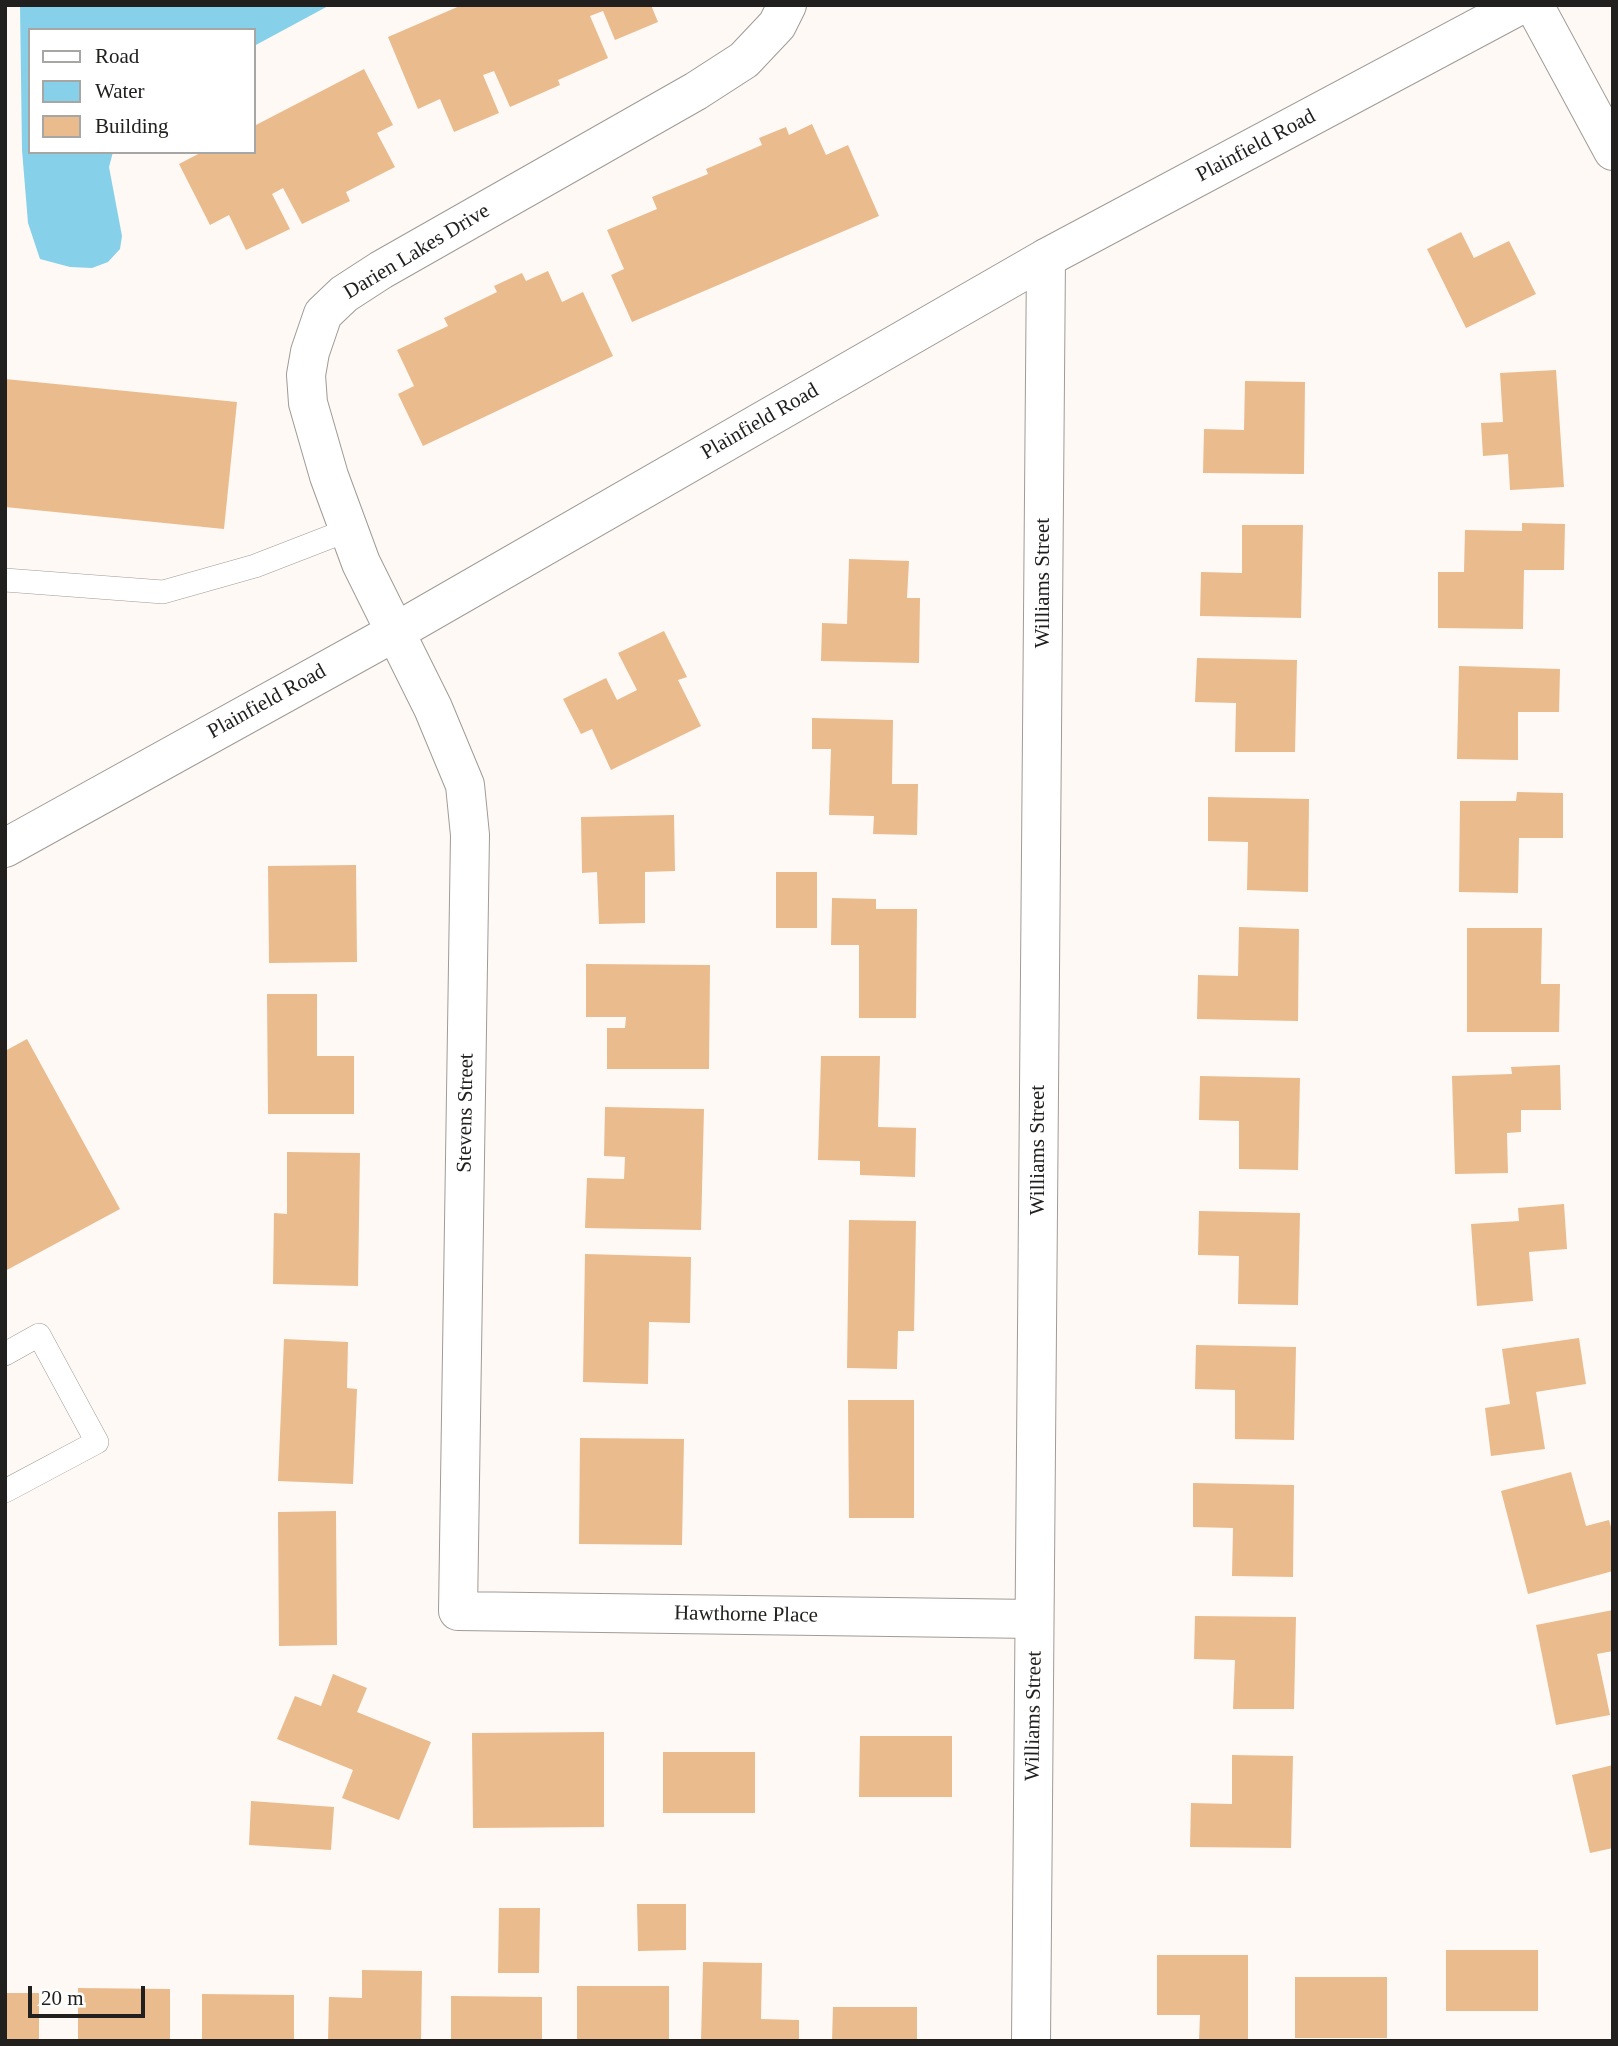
<!DOCTYPE html>
<style>
body{margin:0}
#map{position:relative;width:1618px;height:2046px;overflow:hidden;background:#fef9f5;font-family:"Times New Roman",serif}
canvas{display:block}
.frame{position:absolute;inset:0;border:7px solid #21201e;pointer-events:none}
.legend{position:absolute;left:28px;top:28px;width:228px;height:126px;box-sizing:border-box;background:#fff;border:2px solid #a6a6a5;margin:0;padding:9px 12px;list-style:none;font-size:21px;color:#21201e}
.legend li{display:flex;align-items:center;gap:14px;height:35px}
.legend b{width:35px;border:2px solid #a6a6a5}
.scale{position:absolute;left:28px;top:1986px;width:117px;height:32px;box-sizing:border-box;border:4px solid #21201e;border-top:0;padding-left:9px;font-size:21px;line-height:24px;white-space:nowrap;color:#21201e;-webkit-text-stroke:5px #fff;paint-order:stroke}
</style>
<div id="map">
<canvas width="1618" height="2046"></canvas>
<div class="frame"></div>
<ul class="legend">
<li><b style="height:9px;background:#fff"></b>Road</li>
<li><b style="height:19px;background:#86d0e9"></b>Water</li>
<li><b style="height:19px;background:#eabb8d"></b>Building</li>
</ul>
<div class="scale">20 m</div>
</div>
<script>
const ctx = document.querySelector('canvas').getContext('2d');
ctx.lineJoin = 'round';
function fill(path, color) { ctx.fillStyle = color; ctx.fill(path, 'evenodd'); }
const toPath = rows => new Path2D(rows.map(r => 'M' + r).join(''));
function strokePath(path, color, width, dash) { ctx.strokeStyle = color; ctx.lineWidth = width; ctx.lineCap = dash ? 'butt' : 'round'; ctx.setLineDash(dash || []); ctx.stroke(path); }
function write(font, color, halo, rows, align = 'center') {
  ctx.font = font + ' "Times New Roman",serif'; ctx.lineWidth = 6; ctx.setLineDash([]); ctx.textBaseline = 'middle'; ctx.strokeStyle = halo; ctx.fillStyle = color; for (const [text, x, y, turn = 0] of rows) {
    ctx.save(); ctx.translate(x, y); ctx.rotate((+turn || 0) * Math.PI / 180); ctx.textAlign = isNaN(turn) ? turn : align; if (halo) ctx.strokeText(text, 0, 0); ctx.fillText(text, 0, 0); ctx.restore();
  }
}
fill(toPath([
 [20,5,330,5,254,46,254,30,30,30,30,152,113,152,109,167,122,236,120,249,108,262,92,268,70,267,40,259,28,223,22,150]
]), '#86d0e9');
fill(toPath([
 [462,5,651,5,658,22,615,40,603,11,590,16,608,58,558,80,560,85,510,107,494,71,483,75,499,113,454,132,440,99,418,109,388,37],
 [364,69,393,125,377,133,395,167,346,192,350,201,302,224,283,188,272,194,290,229,246,250,229,215,210,225,179,164,202,152,254,152,254,126],
 [812,124,826,155,848,145,879,216,632,322,611,275,624,269,607,230,657,209,652,197,708,174,706,169,762,145,759,138,786,127,789,135],
 [1461,232,1474,258,1509,241,1536,294,1466,328,1427,249],
 [548,271,562,302,583,292,613,356,423,446,398,394,414,386,397,350,448,326,444,318,497,292,494,286,522,273,526,281],
 [1556,370,1564,487,1510,490,1508,454,1483,456,1481,423,1503,422,1500,373],
 [5,379,237,402,224,529,5,507],
 [1245,381,1305,382,1304,474,1203,473,1204,429,1244,430],
 [1522,523,1565,524,1564,570,1524,570,1523,629,1438,628,1438,572,1464,572,1465,530,1522,531],
 [1242,525,1303,525,1301,618,1200,616,1201,572,1242,573],
 [849,559,909,561,907,598,920,598,919,663,821,661,822,623,847,624],
 [664,631,687,677,678,680,701,726,611,770,592,729,581,734,563,699,606,678,617,700,637,690,618,653],
 [1197,658,1297,660,1295,752,1235,752,1236,703,1195,702],
 [1459,666,1560,669,1559,712,1518,712,1518,760,1457,759],
 [812,718,893,720,892,784,918,784,917,835,873,834,874,816,829,815,831,749,812,749],
 [1517,792,1563,793,1563,838,1519,838,1518,893,1459,892,1460,801,1516,801],
 [1208,797,1309,799,1308,892,1247,890,1248,842,1208,841],
 [674,815,675,871,645,872,645,923,599,924,597,872,582,873,581,817],
 [356,865,357,962,269,963,268,866],
 [776,872,817,872,817,928,776,928],
 [832,898,876,899,876,909,917,909,916,1018,859,1018,859,945,831,945],
 [1239,927,1299,929,1298,1021,1197,1019,1198,975,1238,976],
 [1467,928,1542,928,1541,984,1560,984,1559,1032,1467,1032],
 [586,964,710,965,709,1069,607,1069,607,1028,625,1028,626,1017,586,1017],
 [267,994,317,994,317,1056,354,1056,354,1114,268,1114],
 [27,1039,120,1209,5,1271,5,1051],
 [821,1056,880,1056,878,1127,916,1128,915,1177,860,1175,860,1161,818,1160],
 [1560,1065,1561,1110,1521,1110,1521,1132,1507,1133,1508,1173,1455,1174,1452,1076,1512,1074,1511,1067],
 [1200,1076,1300,1078,1298,1170,1239,1169,1239,1121,1199,1120],
 [605,1107,704,1109,701,1230,585,1228,587,1178,624,1179,625,1157,604,1156],
 [287,1152,360,1153,358,1286,273,1284,274,1213,287,1214],
 [1564,1204,1567,1249,1529,1252,1533,1301,1477,1306,1471,1224,1519,1221,1518,1208],
 [1199,1211,1300,1213,1298,1305,1238,1304,1239,1256,1198,1255],
 [849,1220,916,1221,914,1331,898,1331,897,1369,847,1368],
 [585,1254,691,1257,690,1323,649,1322,648,1384,583,1382],
 [1579,1338,1586,1384,1536,1392,1545,1449,1491,1456,1485,1408,1510,1404,1502,1349],
 [284,1339,348,1342,347,1388,357,1389,353,1484,278,1481],
 [1196,1345,1296,1347,1294,1440,1235,1439,1235,1390,1195,1389],
 [848,1400,914,1400,914,1518,849,1518],
 [580,1438,684,1439,682,1545,579,1544],
 [1571,1472,1586,1526,1609,1520,1613,1534,1613,1571,1528,1594,1501,1491],
 [1193,1483,1294,1485,1293,1577,1232,1576,1233,1528,1193,1527],
 [336,1511,337,1645,279,1646,278,1512],
 [1613,1610,1613,1651,1597,1654,1610,1715,1556,1725,1536,1625],
 [1195,1616,1296,1617,1294,1709,1233,1709,1235,1660,1194,1659],
 [333,1674,367,1688,357,1712,431,1742,399,1820,342,1798,353,1770,277,1739,295,1696,321,1706],
 [604,1732,604,1827,473,1828,472,1733],
 [860,1736,952,1736,952,1797,859,1797],
 [663,1752,755,1752,755,1813,663,1813],
 [1232,1755,1293,1756,1291,1848,1190,1847,1191,1803,1232,1804],
 [1613,1765,1613,1848,1590,1853,1572,1775],
 [251,1801,334,1807,331,1850,249,1845],
 [637,1904,686,1904,686,1950,638,1951],
 [499,1908,540,1908,539,1973,498,1973],
 [1446,1950,1538,1950,1538,2011,1446,2011],
 [1157,1955,1248,1955,1248,2041,1199,2041,1200,2015,1157,2015],
 [703,1962,762,1963,761,2019,799,2020,799,2041,701,2041],
 [362,1970,422,1971,421,2041,328,2041,329,1997,362,1998],
 [1295,1977,1387,1977,1387,2038,1295,2038],
 [577,1986,669,1986,669,2041,577,2041],
 [78,1988,170,1989,170,2041,78,2041],
 [5,1993,39,1993,39,2041,5,2041],
 [202,1994,294,1995,294,2041,202,2041],
 [451,1996,542,1997,542,2041,451,2041],
 [833,2007,917,2007,917,2041,832,2041]
]), '#eabb8d');
const service = toPath([
 [5,580,163,592,255,566,348,530],
 [5,1354,39,1335,97,1442,5,1491]
]);
const minor = toPath([
 [787,5,777,25,744,60,696,91,381,270,344,294,323,314,310,352,306,375,308,403,329,476,361,563,433,708,465,785,470,835,458,1611,1034,1619],
 [1534,5,1613,151]
]);
const tertiary = toPath([
 [1031,2041,1046,258]
]);
const secondary = toPath([
 [5,848,397,631,1046,258,1520,5]
]);
strokePath(service, '#9f9b97', 24);
strokePath(minor, '#9f9b97', 40);
strokePath(tertiary, '#9f9b97', 40);
strokePath(secondary, '#9f9b97', 40);
strokePath(service, '#fff', 23);
strokePath(minor, '#fff', 38);
strokePath(tertiary, '#fff', 38);
strokePath(secondary, '#fff', 38);
write('21px', '#21201e', '#fff', [
 ["Plainfield Road",1256,146,-28],
 ["Darien Lakes Drive",417,252,-31],
 ["Plainfield Road",760,422,-30],
 ["Williams Street",1043,583,-90],
 ["Plainfield Road",267,702,-29],
 ["Stevens Street",466,1113,-89],
 ["Williams Street",1038,1150,-90],
 ["Hawthorne Place",746,1615,1],
 ["Williams Street",1034,1716,-89]
]);
</script>
